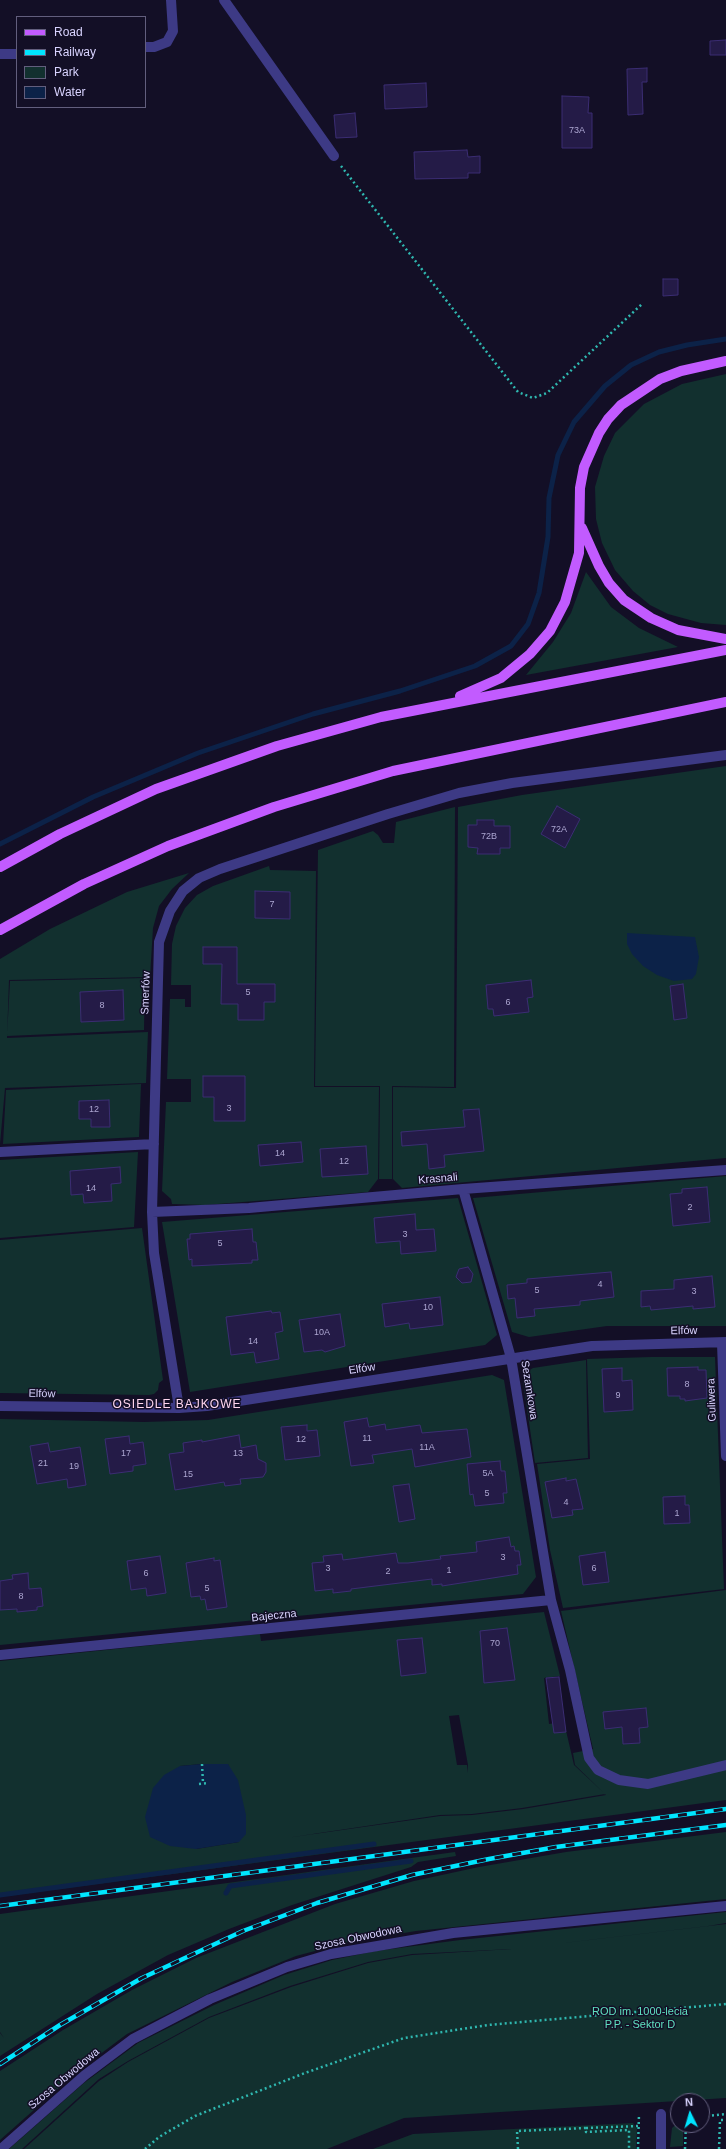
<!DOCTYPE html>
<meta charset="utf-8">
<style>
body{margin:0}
#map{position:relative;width:726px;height:2149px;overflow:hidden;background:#130f26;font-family:Helvetica,sans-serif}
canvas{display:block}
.legend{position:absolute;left:16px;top:16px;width:130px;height:92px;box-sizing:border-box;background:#130f26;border:1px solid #625e7d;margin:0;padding:5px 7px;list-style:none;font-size:12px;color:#d9d4ff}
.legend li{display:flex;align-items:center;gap:8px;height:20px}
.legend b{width:20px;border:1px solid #625e7d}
.north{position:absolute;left:670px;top:2093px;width:40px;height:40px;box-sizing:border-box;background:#130f26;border:1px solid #625e7d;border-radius:50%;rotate:355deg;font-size:11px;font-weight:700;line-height:16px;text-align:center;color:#d9d4ff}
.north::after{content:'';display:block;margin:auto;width:14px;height:18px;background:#00e5ff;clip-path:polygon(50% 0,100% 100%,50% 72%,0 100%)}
</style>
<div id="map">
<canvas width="726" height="2149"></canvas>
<ul class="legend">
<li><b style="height:5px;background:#c25bff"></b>Road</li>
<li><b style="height:5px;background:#00e5ff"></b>Railway</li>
<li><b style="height:11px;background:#12302f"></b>Park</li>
<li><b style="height:11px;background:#0c2248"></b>Water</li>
</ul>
<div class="north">N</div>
</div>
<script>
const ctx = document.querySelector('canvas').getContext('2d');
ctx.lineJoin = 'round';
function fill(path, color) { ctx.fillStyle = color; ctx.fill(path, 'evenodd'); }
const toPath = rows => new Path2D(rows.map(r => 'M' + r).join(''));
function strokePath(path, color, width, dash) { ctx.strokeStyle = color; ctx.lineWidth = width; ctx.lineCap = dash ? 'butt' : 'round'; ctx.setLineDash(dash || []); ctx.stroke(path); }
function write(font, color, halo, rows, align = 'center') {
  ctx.font = font + ' Helvetica,sans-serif'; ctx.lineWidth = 3; ctx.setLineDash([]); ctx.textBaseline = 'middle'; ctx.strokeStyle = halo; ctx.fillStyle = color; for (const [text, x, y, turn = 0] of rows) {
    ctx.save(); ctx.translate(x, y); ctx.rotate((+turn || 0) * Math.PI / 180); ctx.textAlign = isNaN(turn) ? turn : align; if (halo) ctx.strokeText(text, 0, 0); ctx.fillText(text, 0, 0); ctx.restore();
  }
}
fill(toPath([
 [726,374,726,625,701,623,668,614,650,605,633,591,615,570,602,543,596,519,595,487,604,456,615,433,644,404,682,384],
 [586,572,611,607,639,628,678,647,526,675,553,642,571,613],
 [726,766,726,1158,402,1188,393,1179,393,1087,456,1088,458,807,522,795],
 [455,807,454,1087,392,1086,392,1179,379,1179,380,1086,315,1086,318,850,373,831,378,835,383,843,394,843,396,822],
 [269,866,270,870,316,871,314,1087,379,1087,378,1179,368,1192,205,1205,172,1204,171,1199,162,1191,166,1102,191,1102,191,1079,167,1079,170,999,185,999,185,1007,191,1007,191,985,171,985,172,944,176,926,185,908,197,895,213,886],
 [189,873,172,889,159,906,153,928,150,977,9,980,7,1038,148,1032,146,1083,5,1088,0,1144,0,959,50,929,127,892],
 [145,978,144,1030,7,1036,10,981],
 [141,1084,139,1137,3,1144,6,1090],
 [138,1152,134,1227,0,1238,0,1160],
 [726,1176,726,1326,607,1326,529,1337,512,1332,473,1198],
 [458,1198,497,1335,485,1345,190,1392,162,1222],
 [142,1228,163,1380,159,1383,158,1390,154,1394,149,1395,0,1393,0,1240],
 [651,1357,715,1357,724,1589,563,1608,550,1550,537,1464,590,1459,587,1359],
 [586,1360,588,1458,535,1463,523,1382,524,1376,528,1371,533,1368],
 [492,1375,504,1380,536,1577,523,1594,0,1645,0,1419,144,1422,208,1420],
 [726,1590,726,1800,0,1897,0,1661,260,1634,261,1641,544,1612,560,1676,544,1678,549,1724,564,1722,574,1765,605,1794,522,1808,472,1814,440,1815,286,1838,440,1816,472,1815,523,1809,606,1795,575,1765,573,1753,593,1749,594,1753,561,1611],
 [459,1715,468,1765,468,1773,467,1765,457,1765,449,1716],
 [202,1764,228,1764,239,1842,196,1849,180,1766],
 [726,1832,726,1899,416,1931,349,1942,296,1956,232,1982,127,2034,79,2070,0,2140,0,2071,63,2030,132,1990,196,1958,335,1904,414,1881,479,1867,566,1852],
 [455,1852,456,1856,418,1862,411,1867,292,1905,229,1929,168,1955,97,1994,0,2056,0,2033,4,2038,0,2032,0,1914],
 [726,1912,726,1923,708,1926,512,1949,412,1954,368,1962,290,1986,209,2017,128,2061,99,2079,22,2149,9,2149,84,2083,138,2043,214,2005,284,1975,332,1960,376,1951,460,1940],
 [726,1924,726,2098,404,2118,327,2149,24,2149,99,2081,128,2062,209,2018,291,1987,368,1963,412,1955,512,1949],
 [633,2123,637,2129,636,2149,373,2149,413,2134],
 [678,2123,678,2125,683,2125,683,2146,670,2147,672,2128]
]), '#12302f');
fill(toPath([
 [627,933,695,937,699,957,696,974,692,979,674,981,657,975,643,966,632,954,627,944],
 [202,1764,228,1764,238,1780,246,1815,246,1834,239,1842,196,1849,170,1846,150,1837,145,1817,153,1788,164,1775,180,1766]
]), '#0c2248');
strokePath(toPath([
 [0,844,93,797,198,753,313,714,400,691,475,666,511,646,528,624,539,593,548,537,549,498,558,455,574,422,605,386,631,365,659,352,687,345,726,339],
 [226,1893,230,1886,411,1861],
 [0,1895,374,1844]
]), '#0c2248', 5);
const building = toPath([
 [726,40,726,55,710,55,710,41,726,40],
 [647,68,647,82,642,82,643,114,628,115,627,69,647,68],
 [426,83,427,107,385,109,384,85,426,83],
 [562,96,589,97,588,113,592,113,592,148,562,148,562,96],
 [355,113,357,137,336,138,334,115,355,113],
 [467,150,468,157,480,156,480,173,468,173,468,178,415,179,414,152,467,150],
 [663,279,678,279,678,295,663,296,663,279],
 [557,806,580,819,565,848,541,834,557,806],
 [477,820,494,820,494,826,510,826,510,848,500,848,500,854,477,854,478,848,468,847,468,825,477,825,477,820],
 [255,891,290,892,290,919,255,918,255,891],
 [203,947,237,947,237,984,275,984,275,1002,264,1002,264,1020,238,1020,238,1004,221,1004,222,964,203,964,203,947],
 [531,980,533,997,527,998,529,1012,494,1016,493,1009,488,1009,486,985,531,980],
 [683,984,687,1018,674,1020,670,986,683,984],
 [123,990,124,1020,81,1022,80,992,123,990],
 [203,1076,245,1076,245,1121,214,1121,214,1097,203,1097,203,1076],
 [109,1100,110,1127,91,1127,91,1119,79,1119,79,1101,109,1100],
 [479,1109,484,1151,444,1155,445,1167,429,1169,427,1144,402,1146,401,1132,465,1127,463,1110,479,1109],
 [301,1142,303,1162,260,1166,258,1145,301,1142],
 [366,1146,368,1174,322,1177,320,1149,366,1146],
 [120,1167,121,1183,111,1184,112,1201,84,1203,83,1194,71,1195,70,1171,120,1167],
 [707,1187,710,1222,673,1226,670,1194,682,1193,682,1189,707,1187],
 [415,1214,416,1230,434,1229,436,1251,401,1254,400,1241,376,1243,374,1218,415,1214],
 [252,1229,253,1242,256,1242,258,1260,252,1260,252,1263,192,1266,192,1259,189,1260,187,1239,190,1239,190,1234,252,1229],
 [468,1267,473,1274,471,1282,462,1283,456,1277,459,1269,468,1267],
 [611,1272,614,1297,580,1301,580,1305,534,1309,535,1316,517,1318,515,1298,508,1299,507,1285,527,1283,527,1279,611,1272],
 [712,1276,715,1307,693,1309,693,1306,651,1310,650,1306,641,1307,641,1291,674,1289,674,1280,712,1276],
 [440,1297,443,1325,410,1329,409,1323,385,1327,382,1304,440,1297],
 [271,1311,272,1313,280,1312,283,1331,275,1333,279,1359,256,1363,254,1352,231,1355,226,1317,271,1311],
 [340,1314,345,1346,325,1352,322,1350,304,1352,299,1320,340,1314],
 [698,1367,698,1370,706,1370,707,1398,685,1401,685,1399,680,1399,680,1396,668,1396,667,1368,698,1367],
 [622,1368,622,1381,632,1380,633,1410,604,1412,602,1369,622,1368],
 [367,1418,369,1427,385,1424,386,1430,420,1425,422,1433,467,1429,471,1457,415,1467,412,1449,372,1455,374,1463,351,1466,344,1422,367,1418],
 [307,1425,307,1431,317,1430,320,1456,285,1460,281,1427,307,1425],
 [239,1435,241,1448,256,1445,258,1459,266,1463,266,1472,263,1477,240,1479,241,1484,225,1486,224,1482,175,1490,169,1454,184,1452,183,1443,202,1440,202,1442,239,1435],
 [129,1436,130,1444,143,1442,146,1464,133,1466,133,1471,110,1474,105,1439,129,1436],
 [48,1443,50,1452,80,1447,86,1485,68,1488,67,1479,37,1484,30,1446,48,1443],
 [500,1461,501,1471,505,1471,507,1493,503,1493,504,1503,475,1506,473,1494,470,1495,467,1464,500,1461],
 [566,1478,566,1481,576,1479,583,1509,572,1510,573,1515,552,1518,545,1482,566,1478],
 [409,1484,415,1519,399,1522,393,1486,409,1484],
 [685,1496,685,1505,689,1505,690,1523,664,1524,663,1497,685,1496],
 [509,1537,511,1547,514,1546,515,1551,519,1551,521,1565,517,1565,518,1574,442,1586,442,1584,432,1585,432,1579,351,1589,351,1591,333,1593,333,1589,315,1591,312,1563,324,1562,323,1556,342,1554,343,1560,396,1553,398,1563,408,1563,441,1559,440,1556,477,1552,476,1542,509,1537],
 [605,1552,609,1582,583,1585,579,1556,605,1552],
 [160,1556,166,1593,147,1596,146,1588,131,1590,127,1561,160,1556],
 [214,1558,214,1561,220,1560,227,1607,207,1610,205,1599,201,1600,200,1596,191,1597,186,1563,214,1558],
 [28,1573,29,1589,41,1588,43,1606,37,1607,37,1610,17,1612,17,1609,0,1610,0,1581,13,1579,12,1575,28,1573],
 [507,1628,515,1680,484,1683,480,1631,507,1628],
 [422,1638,426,1673,401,1676,397,1640,422,1638],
 [559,1677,566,1732,554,1733,546,1678,559,1677],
 [646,1708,648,1727,639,1728,640,1743,623,1744,622,1727,605,1729,603,1712,646,1708]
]);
fill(building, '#241b47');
strokePath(building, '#3b2d73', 1);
strokePath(toPath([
 [341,166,518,392,533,398,547,393,642,304],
 [202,1764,203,1783],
 [199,1784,208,1783],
 [707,2116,726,2114],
 [586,2128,639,2126],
 [145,2149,159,2137,195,2116,305,2073,404,2038,488,2025,726,2004],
 [518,2149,517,2131,586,2128,586,2132,629,2130,629,2149],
 [638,2149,639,2114],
 [685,2149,686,2125],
 [719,2149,720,2120,726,2120]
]), '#2fb8b0', 2.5, [2, 3]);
strokePath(toPath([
 [224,0,334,156],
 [145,47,154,47,167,42,173,31,171,0],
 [0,54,17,54],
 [0,1152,154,1144],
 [463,1189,511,1358,551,1600,570,1670,589,1758,598,1770,619,1780,648,1784,726,1765],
 [152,1212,249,1208,463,1189,726,1170],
 [722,1343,726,1456],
 [0,1406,179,1408,207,1406,592,1346,726,1342],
 [179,1408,154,1253,152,1212,159,942,170,911,183,891,199,878,220,869,388,814,459,793,512,783,726,755],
 [0,1655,551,1600],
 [1,2149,85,2075,133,2039,210,1999,287,1967,331,1954,453,1933,726,1906],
 [661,2149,661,2114]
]), '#3d3a85', 10);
strokePath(toPath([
 [582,528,599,566,609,583,624,600,651,618,678,630,726,639],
 [460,696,501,678,530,654,550,631,565,602,579,553,580,488,584,467,599,433,608,419,621,405,660,379,681,371,726,361],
 [0,867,60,834,156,789,277,746,381,717,726,650],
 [0,930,84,884,168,846,274,807,393,771,726,702]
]), '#c25bff', 10);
const rail = toPath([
 [0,1906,726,1809],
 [0,2064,60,2025,142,1978,243,1931,317,1903,412,1875,489,1859,556,1847,726,1825]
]);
strokePath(rail, '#00e5ff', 4.5);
strokePath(rail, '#130f26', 3, [9]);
write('9px', '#aca6d1', null, [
 ["73A",577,131],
 ["72A",559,830],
 ["72B",489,837],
 ["7",272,905],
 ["5",248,993],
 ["6",508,1003],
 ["8",102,1006],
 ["3",229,1109],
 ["12",94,1110],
 ["14",280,1154],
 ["12",344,1162],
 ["14",91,1189],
 ["2",690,1208],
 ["3",405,1235],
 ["5",220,1244],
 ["4",600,1285],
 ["5",537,1291],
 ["3",694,1292],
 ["10",428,1308],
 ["10A",322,1333],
 ["14",253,1342],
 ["8",687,1385],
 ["9",618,1396],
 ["11",367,1439],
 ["12",301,1440],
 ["11A",427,1448],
 ["17",126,1454],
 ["13",238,1454],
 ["21",43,1464],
 ["19",74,1467],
 ["5A",488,1474],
 ["15",188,1475],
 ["5",487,1494],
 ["4",566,1503],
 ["1",677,1514],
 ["3",503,1558],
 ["3",328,1569],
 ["6",594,1569],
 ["1",449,1571],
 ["2",388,1572],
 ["6",146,1574],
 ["5",207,1589],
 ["8",21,1597],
 ["70",495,1644]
]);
write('11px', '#d9d4ff', '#130f26', [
 ["Smerfów",146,993,-88],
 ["Krasnali",438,1179,-5],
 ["Elfów",684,1331,-1],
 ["Elfów",362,1369,-9],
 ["Sezamkowa",529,1390,81],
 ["Elfów",42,1394,1],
 ["Guliwera",712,1400,-92],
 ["Bajeczna",274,1616,-6],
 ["Szosa Obwodowa",358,1938,-12],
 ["Szosa Obwodowa",64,2079,-40]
]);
write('11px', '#5fe0c0', '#130f26', [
 ["ROD im. 1000-lecia",640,2012],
 ["P.P. - Sektor D",640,2025]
]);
ctx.letterSpacing = '1px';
write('12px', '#ffd6f0', '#130f26', [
 ["OSIEDLE BAJKOWE",177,1405]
]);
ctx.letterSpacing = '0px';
</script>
